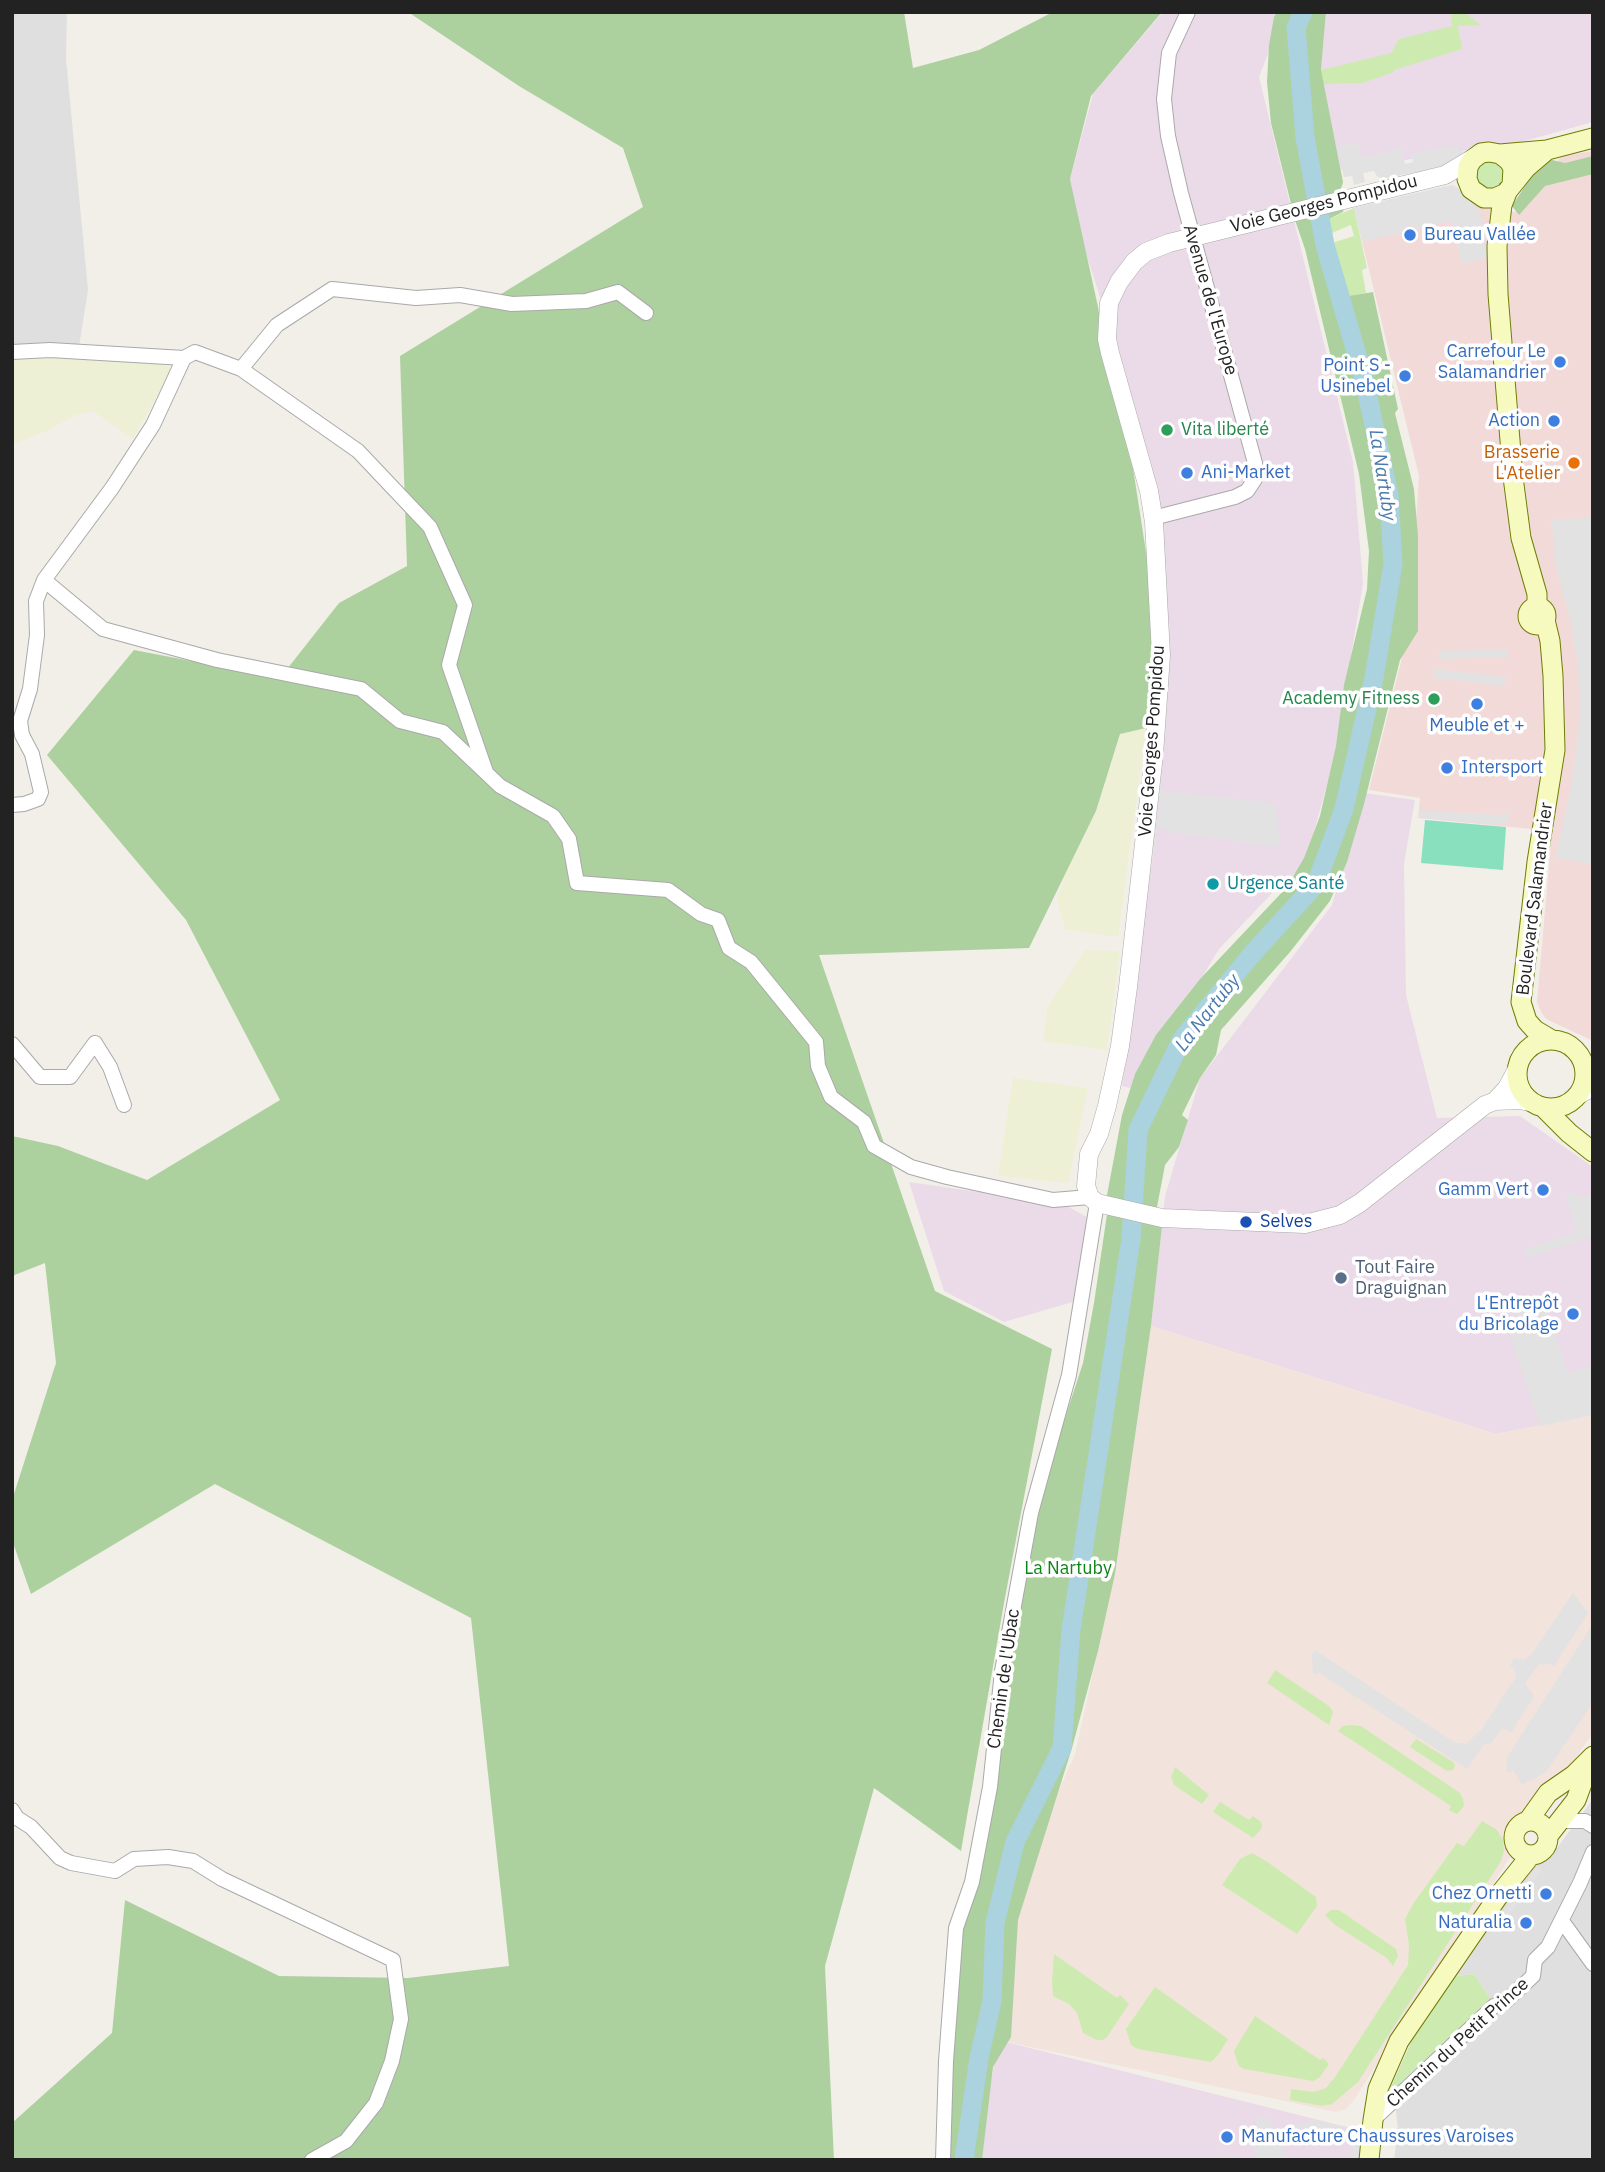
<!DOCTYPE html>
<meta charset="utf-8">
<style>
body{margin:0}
#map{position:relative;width:1605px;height:2172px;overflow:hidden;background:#f2efe9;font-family:"IBM Plex Sans",sans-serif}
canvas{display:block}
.frame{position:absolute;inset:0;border:14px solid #222;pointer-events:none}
</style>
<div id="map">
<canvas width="1605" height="2172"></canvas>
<div class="frame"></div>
</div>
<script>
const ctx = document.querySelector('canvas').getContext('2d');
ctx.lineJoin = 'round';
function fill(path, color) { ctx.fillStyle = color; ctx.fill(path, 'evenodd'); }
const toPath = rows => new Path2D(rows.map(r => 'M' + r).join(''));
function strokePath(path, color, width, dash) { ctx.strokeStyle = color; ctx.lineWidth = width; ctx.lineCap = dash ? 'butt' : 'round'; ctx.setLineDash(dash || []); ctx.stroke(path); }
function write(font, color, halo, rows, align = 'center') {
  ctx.font = font + ' "IBM Plex Sans",sans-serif'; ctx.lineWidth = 7; ctx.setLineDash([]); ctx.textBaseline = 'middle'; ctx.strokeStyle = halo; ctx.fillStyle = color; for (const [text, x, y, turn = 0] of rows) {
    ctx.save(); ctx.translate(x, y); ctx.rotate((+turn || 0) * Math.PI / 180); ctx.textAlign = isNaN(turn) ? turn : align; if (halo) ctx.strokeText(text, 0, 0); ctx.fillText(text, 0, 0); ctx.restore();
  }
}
fill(toPath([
 [12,12,67,12,66,59,88,290,79,347,12,359],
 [1593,1799,1593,2160,1394,2160,1398,2130,1394,2094,1405,2078,1492,2003,1474,1974,1456,1976,1527,1869,1557,1848]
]), '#e0dfdf');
fill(toPath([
 [1593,151,1593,1041,1546,1019,1541,1012,1537,1002,1552,831,1418,818,1420,798,1369,790,1409,630,1419,476,1354,208,1453,185,1478,206,1515,212,1562,156]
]), '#f2dad9');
fill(toPath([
 [1163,12,1284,12,1259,77,1353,462,1363,583,1334,760,1304,867,1276,889,1219,949,1135,1089,1122,1086,1155,838,1169,647,1159,495,1123,368,1083,244,1070,179,1093,94],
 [1326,12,1593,12,1593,122,1521,142,1341,170,1324,94,1321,70],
 [1364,793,1415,800,1404,864,1406,995,1437,1118,1520,1116,1593,1167,1593,1415,1496,1434,1151,1326,1165,1196,1200,1078,1332,905],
 [909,1182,1063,1204,1087,1217,1076,1301,1004,1322,944,1291],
 [998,2040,1359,2130,1357,2160,978,2160]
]), '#ebdbe8');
fill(toPath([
 [1151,1326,1496,1434,1593,1415,1593,1733,1554,1789,1354,2100,1346,2109,1336,2112,998,2040,1005,1911,1075,1754,1115,1574]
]), '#f3e3dd');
fill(toPath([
 [57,353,157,362,172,368,133,439,93,411,75,415,53,428,12,445,12,360],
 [1146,728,1118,937,1065,929,1057,900,1065,875,1096,811,1121,733],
 [1085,950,1120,951,1107,1050,1043,1041,1047,1008],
 [1013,1078,1088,1088,1068,1183,998,1176]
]), '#eef0d5');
fill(toPath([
 [1451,12,1464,12,1481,25,1458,26,1462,49,1394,70,1394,72,1363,83,1323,84,1321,70,1391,53,1399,39,1452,26],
 '1476 175a14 14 0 1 1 28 0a14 14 0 1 1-28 0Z',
 [1354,208,1367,268,1362,270,1366,293,1343,298,1329,244,1354,236,1351,225,1327,235,1327,220],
 [1275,1670,1329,1706,1333,1712,1329,1725,1267,1683],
 [1351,1725,1361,1726,1460,1793,1463,1799,1464,1806,1457,1814,1449,1810,1451,1806,1338,1731,1343,1726],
 [1416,1739,1453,1762,1455,1765,1453,1770,1447,1771,1410,1747],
 [1175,1767,1209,1795,1202,1804,1174,1785,1171,1777],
 [1220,1802,1249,1820,1253,1816,1261,1822,1262,1828,1253,1838,1213,1812],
 [1482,1821,1497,1830,1503,1840,1504,1851,1501,1861,1358,2082,1332,2104,1322,2106,1290,2100,1291,2089,1313,2092,1320,2090,1326,2088,1335,2077,1408,1965,1409,1945,1405,1919,1413,1904,1457,1843,1464,1846],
 [1252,1853,1266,1861,1316,1897,1317,1906,1297,1934,1222,1885,1240,1859],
 [1331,1910,1339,1910,1396,1949,1398,1956,1393,1966,1387,1958,1335,1925,1325,1915],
 [1054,1954,1117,1998,1120,1995,1129,2004,1107,2037,1103,2040,1097,2040,1083,2033,1077,2013,1069,2004,1053,1996,1052,1982],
 [1474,1974,1492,2002,1405,2078,1396,2091,1389,2091,1413,2038,1456,1976],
 [1155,1987,1228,2039,1218,2055,1211,2062,1138,2049,1131,2045,1126,2029],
 [1255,2016,1320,2060,1323,2058,1329,2064,1319,2078,1313,2081,1244,2069,1239,2066,1234,2051]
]), '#cdebb0');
fill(toPath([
 [408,12,904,12,913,68,979,50,1053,12,1162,12,1091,96,1070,179,1098,307,1115,403,1133,468,1152,591,1155,644,1152,703,1146,728,1120,734,1096,811,1029,948,819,955,935,1291,1052,1349,1004,1603,961,1851,874,1788,825,1966,834,2160,12,2160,12,2123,112,2033,125,1900,279,1976,408,1978,509,1966,471,1618,215,1484,31,1594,12,1540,12,1500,56,1363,45,1263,12,1276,12,1136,58,1146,147,1180,280,1100,186,920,47,755,134,650,280,678,339,603,407,566,400,356,643,207,623,148,519,86],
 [1277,12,1326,12,1321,70,1343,182,1341,189,1344,208,1343,212,1327,220,1327,235,1343,297,1373,292,1398,409,1395,413,1414,489,1418,536,1418,631,1400,660,1364,804,1347,862,1330,901,1290,952,1221,1030,1216,1055,1200,1078,1182,1115,1188,1120,1179,1147,1165,1165,1157,1207,1162,1226,1151,1326,1115,1574,1098,1651,1072,1748,1018,1920,1011,2037,993,2067,982,2160,946,2160,961,1932,1031,1513,1062,1427,1083,1363,1094,1303,1107,1214,1107,1195,1122,1115,1135,1074,1156,1035,1200,979,1287,887,1304,858,1320,816,1336,746,1344,685,1367,589,1369,551,1359,474,1305,249,1295,220,1271,123,1267,82,1269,45,1274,17],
 [1593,156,1593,174,1545,186,1519,215,1512,206,1534,172,1548,159,1565,163]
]), '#add19e');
fill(toPath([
 [1425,820,1506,827,1503,870,1421,863]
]), '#88e0be');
fill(toPath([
 [1357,143,1362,158,1402,148,1405,164,1413,162,1411,154,1423,152,1457,145,1463,152,1460,163,1382,179,1377,176,1374,171,1363,173,1365,182,1354,185,1352,176,1344,177,1337,146],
 [1446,186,1457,187,1478,209,1484,225,1488,257,1462,264,1452,221,1362,242,1354,208],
 [1593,518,1593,864,1556,858,1573,775,1580,719,1578,665,1569,615,1555,565,1554,537,1550,519],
 [1507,649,1507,657,1439,659,1438,651],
 [1434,669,1506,677,1505,686,1433,678],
 [1156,780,1162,781,1161,789,1164,791,1274,803,1281,845,1268,846,1169,832,1158,826,1155,849,1150,848,1152,822,1158,822,1160,799,1154,798],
 [1419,810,1496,815,1508,813,1509,822,1496,824,1419,818],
 [1576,1192,1578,1198,1593,1194,1593,1236,1527,1258,1525,1249,1576,1232,1566,1194],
 [1545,1304,1568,1373,1593,1366,1593,1415,1540,1426,1504,1318],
 [1573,1593,1588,1613,1554,1666,1546,1663,1543,1665,1539,1664,1525,1683,1534,1696,1511,1733,1502,1728,1491,1744,1485,1743,1467,1769,1319,1673,1313,1675,1312,1654,1315,1650,1454,1742,1466,1744,1481,1730,1516,1677,1515,1670,1510,1665,1514,1658,1524,1660,1531,1655],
 [1593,1624,1593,1702,1546,1772,1522,1785,1514,1771,1507,1772,1506,1759],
 [1537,1866,1542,1870,1496,1933,1490,1929],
 [1258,2116,1269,2119,1276,2137,1290,2160,1254,2160],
 [1308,2119,1349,2128,1356,2133,1360,2142,1361,2160,1351,2160,1352,2146,1347,2135,1299,2128,1294,2123,1307,2124]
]), '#e2e2e2');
strokePath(toPath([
 [964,2160,979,2058,992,2001,995,1923,1015,1842,1062,1748,1071,1630,1131,1239,1138,1130,1182,1039,1253,953,1316,884,1344,809,1374,678,1393,564,1389,495,1364,379,1325,245,1305,137,1296,27,1303,12]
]), '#aad3df', 19);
const minor = toPath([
 [12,352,50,350,184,358,195,352,241,369,358,451,430,527,465,605,449,665,486,772],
 [184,358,153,425,112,488,44,580,103,629,217,660,361,689,400,721,443,732,500,786,553,816,569,839,577,883,668,890,701,914,718,920,729,948,751,962,816,1042,818,1066,831,1097,864,1122,874,1146,911,1167,947,1177,1053,1200,1090,1197],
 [241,369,277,325,332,289,416,298,460,295,512,304,586,301,618,292,646,313],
 [1153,518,1235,497,1247,491,1255,479,1255,463,1181,193,1168,136,1164,99,1169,53,1188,12],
 [12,805,24,804,38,799,41,792,32,754,22,735,20,721,30,689,37,635,36,601,44,580],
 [12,1044,40,1077,70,1077,95,1043,110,1067,124,1105],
 [12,1810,17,1818,31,1827,60,1858,71,1863,115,1871,134,1859,168,1857,193,1861,222,1879,393,1960,401,2019,392,2061,376,2103,346,2141,312,2160],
 [1560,1821,1585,1821,1593,1826],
 [1562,1921,1593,1964],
 [1373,2120,1494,2006,1504,2003,1533,1976,1535,1960,1548,1947,1580,1883,1593,1852],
 [943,2160,946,2061,956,1928,972,1882,990,1787,1002,1671,1031,1513,1069,1375,1097,1203]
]);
const tertiary = toPath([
 [1475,157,1445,175,1169,243,1146,252,1134,262,1119,282,1109,303,1107,339,1110,353,1149,491,1154,522,1161,655,1154,754,1128,987,1120,1046,1107,1106,1099,1134,1089,1154,1086,1186,1090,1197,1097,1203,1162,1218,1305,1224,1340,1215,1360,1203,1485,1105,1495,1101,1519,1100,1530,1102],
 [1584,1065,1593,1070],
 [1577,1096,1593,1087],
 [1495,1101,1507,1088,1516,1071]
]);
const secondary = toPath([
 [1500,154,1547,150,1593,138],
 [1512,185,1513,168,1509,161,1500,154,1489,152,1481,153,1472,160,1468,167,1467,179,1471,189,1484,198,1495,198,1506,193,1526,168,1547,150],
 [1508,190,1502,205,1497,246,1498,294,1513,477,1521,538,1537,594,1537,607],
 '1528 616a9 9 0 1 1 18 0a9 9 0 1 1-18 0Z',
 [1545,620,1550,641,1553,676,1555,750,1537,862,1521,1002,1527,1021,1535,1030,1552,1040],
 '1517 1074a34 34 0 1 1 68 0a34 34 0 1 1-68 0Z',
 [1544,1108,1569,1133,1593,1152],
 [1528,1821,1548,1793,1574,1775,1593,1756],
 '1514 1838a17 17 0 1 1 34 0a17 17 0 1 1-34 0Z',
 [1548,1836,1576,1800,1583,1781,1592,1766],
 [1369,2160,1373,2120,1378,2089,1399,2041,1499,1895,1531,1855]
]);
strokePath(minor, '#a9a9a9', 16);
strokePath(tertiary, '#a9a9a9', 19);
strokePath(secondary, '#707d05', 21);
strokePath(minor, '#fff', 14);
strokePath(tertiary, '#fff', 18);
strokePath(secondary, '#f7fabf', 19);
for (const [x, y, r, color] of [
 [1410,235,7,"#3f7fe0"],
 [1560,362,7,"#3f7fe0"],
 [1405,376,7,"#3f7fe0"],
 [1554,421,7,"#3f7fe0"],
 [1167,430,7,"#2e9e5b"],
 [1574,463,7,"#e8710a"],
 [1187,473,7,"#3f7fe0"],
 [1434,699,7,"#2e9e5b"],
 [1477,704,7,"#3f7fe0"],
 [1447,768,7,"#3f7fe0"],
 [1213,884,7,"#0f9aa8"],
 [1543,1190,7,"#3f7fe0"],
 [1246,1222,7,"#1a4fb4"],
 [1341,1278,7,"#5c6f8a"],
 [1573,1314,7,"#3f7fe0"],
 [1546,1894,7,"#3f7fe0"],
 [1526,1923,7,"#3f7fe0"],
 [1227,2137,7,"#3f7fe0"]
]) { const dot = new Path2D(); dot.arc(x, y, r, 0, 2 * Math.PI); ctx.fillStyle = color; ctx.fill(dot); strokePath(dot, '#fff', 2.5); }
write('18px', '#222', '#fff', [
 ["Voie Georges Pompidou",1324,204,-14],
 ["Avenue de l'Europe",1210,300,74],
 ["Voie Georges Pompidou",1152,741,-86],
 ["Boulevard Salamandrier",1535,899,-83],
 ["Chemin de l'Ubac",1004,1679,-82],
 ["Chemin du Petit Prince",1458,2043,-42]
]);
write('18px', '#366cbe', '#fff', [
 ["Bureau Vallée",1424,235,"left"],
 ["Carrefour Le",1546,352],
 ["Salamandrier",1546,373],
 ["Point S -",1391,366],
 ["Usinebel",1391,387],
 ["Action",1540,421],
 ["Ani-Market",1201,473,"left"],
 ["Meuble et +",1477,726,"center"],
 ["Intersport",1461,768,"left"],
 ["Gamm Vert",1529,1190],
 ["L'Entrepôt",1559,1304],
 ["du Bricolage",1559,1325],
 ["Chez Ornetti",1532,1894],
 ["Naturalia",1512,1923],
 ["Manufacture Chaussures Varoises",1241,2137,"left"]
], 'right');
write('18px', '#27864d', '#fff', [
 ["Vita liberté",1181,430],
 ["Academy Fitness",1420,699,"right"]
], 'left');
write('18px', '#c56008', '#fff', [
 ["Brasserie",1560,453],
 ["L'Atelier",1560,474]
], 'right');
write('18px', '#0d838f', '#fff', [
 ["Urgence Santé",1227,884]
], 'left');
write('18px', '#164399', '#fff', [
 ["Selves",1260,1222]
], 'left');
write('18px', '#4e5e75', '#fff', [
 ["Tout Faire",1355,1268],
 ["Draguignan",1355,1289]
], 'left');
write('18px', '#0c8416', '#fff', [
 ["La Nartuby",1068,1569]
]);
write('italic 19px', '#4a7aab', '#fff', [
 ["La Nartuby",1382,475,81],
 ["La Nartuby",1208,1013,-52]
]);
</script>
